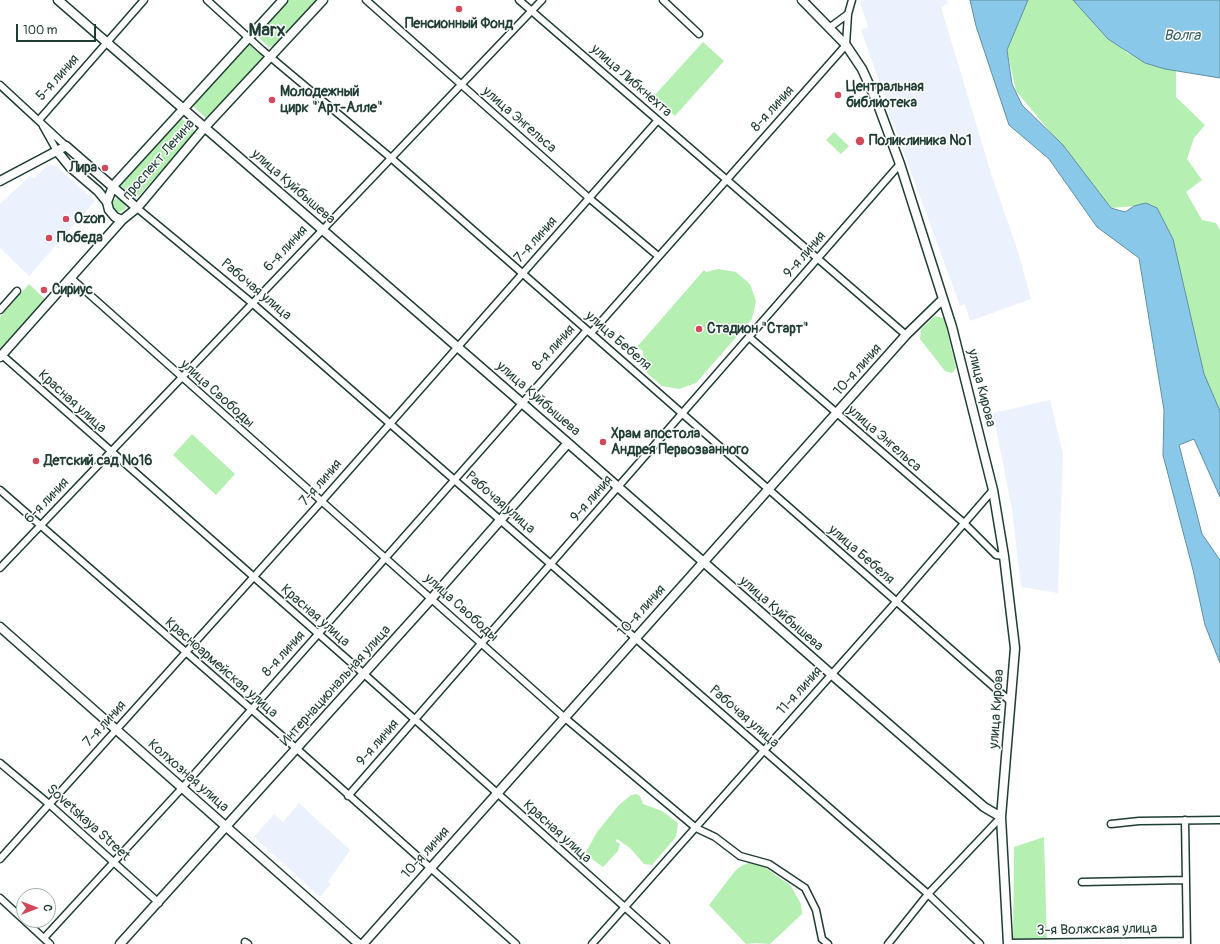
<!DOCTYPE html>
<meta charset="utf-8">
<style>
body{margin:0}
#map{position:relative;width:1220px;height:944px;overflow:hidden;background:#fff;font-family:Pangolin,sans-serif}
canvas{display:block}
.north{position:absolute;left:16px;top:888px;width:40px;height:40px;box-sizing:border-box;background:#fff;border:1px solid #a5b1ae;border-radius:50%;rotate:90deg;font-size:11px;font-weight:700;line-height:16px;text-align:center;color:#1f3d34}
.north::after{content:'';display:block;margin:auto;width:14px;height:18px;background:#d1495b;clip-path:polygon(50% 0,100% 100%,50% 72%,0 100%)}
.scale{position:absolute;left:16px;top:24px;width:80px;height:18px;box-sizing:border-box;border:2px solid #1f3d34;border-top:0;padding-left:5px;font-size:12px;line-height:14px;white-space:nowrap;color:#1f3d34;-webkit-text-stroke:3px #fff;paint-order:stroke}
</style>
<div id="map">
<canvas width="1220" height="944"></canvas>
<div class="north">С</div>
<div class="scale">100 m</div>
</div>
<script>
const ctx = document.querySelector('canvas').getContext('2d');
ctx.lineJoin = 'round';
function fill(path, color) { ctx.fillStyle = color; ctx.fill(path, 'evenodd'); }
const toPath = rows => new Path2D(rows.map(r => 'M' + r).join(''));
function strokePath(path, color, width, dash) { ctx.strokeStyle = color; ctx.lineWidth = width; ctx.lineCap = dash ? 'butt' : 'round'; ctx.setLineDash(dash || []); ctx.stroke(path); }
function write(font, color, halo, rows, align = 'center') {
  ctx.font = font + ' Pangolin,sans-serif'; ctx.lineWidth = 3; ctx.setLineDash([]); ctx.textBaseline = 'middle'; ctx.strokeStyle = halo; ctx.fillStyle = color; for (const [text, x, y, turn = 0] of rows) {
    ctx.save(); ctx.translate(x, y); ctx.rotate((+turn || 0) * Math.PI / 180); ctx.textAlign = isNaN(turn) ? turn : align; if (halo) ctx.strokeText(text, 0, 0); ctx.fillText(text, 0, 0); ctx.restore();
  }
}
fill(toPath([
 [865,0,947,0,948,3,941,7,991,173,1020,258,1031,299,970,321,965,304,960,306,892,120,890,120,887,101,885,95,884,95,861,30,868,27,860,2],
 [48,165,56,166,95,201,29,276,0,248,0,204,30,176,34,178],
 [1050,400,1063,454,1058,593,1021,587,1012,510,993,413],
 [299,803,350,850,328,882,331,884,320,897,254,837,274,814,283,822]
]), '#ecf2fd');
fill(toPath([
 [287,0,316,0,274,46,269,47,258,37,258,32],
 [1028,0,1073,0,1127,53,1176,71,1176,97,1205,125,1194,138,1187,159,1202,180,1186,192,1202,220,1216,223,1220,230,1220,412,1204,374,1183,282,1134,206,1111,208,1072,158,1016,91,1007,50],
 [703,42,724,61,675,116,654,96],
 [245,45,250,45,262,56,262,61,209,121,192,105],
 [179,116,196,132,136,199,119,184],
 [834,132,849,146,841,154,826,140],
 '112 205a7 7 0 1 1 14 0a7 7 0 1 1-14 0Z',
 [718,269,736,272,750,284,756,301,752,319,696,383,679,389,662,386,648,374,644,366,643,351,637,347,704,270,706,272],
 [29,284,47,301,0,353,0,317],
 [935,316,944,318,956,368,952,373,945,371,920,339,921,329],
 [192,434,235,474,216,495,173,455],
 [636,794,640,796,643,804,662,811,678,823,676,837,652,865,644,864,630,848,617,839,616,841,620,844,618,851,603,867,585,854,597,832,619,805,631,795],
 [1044,837,1047,944,1013,944,1014,847],
 [751,862,763,866,791,886,801,904,802,914,770,944,756,943,746,944,709,905,735,871,741,866]
]), '#b6efb2');
const water = toPath([
 [970,0,1028,0,1007,50,1012,84,1022,105,1063,145,1111,208,1125,212,1134,206,1146,203,1157,208,1173,239,1204,374,1220,411,1220,497,1194,439,1179,445,1202,534,1220,560,1220,663,1205,625,1193,570,1163,455,1164,410,1139,258,1097,227,1049,159,1009,125,976,26,970,0],
 [1073,0,1220,0,1220,78,1165,69,1145,63,1108,39,1073,0]
]);
fill(water, '#8ac8ea');
strokePath(water, '#5f90a1', 1);
const minor = toPath([
 [207,0,262,50,391,158,1011,702],
 [366,0,589,198,658,256],
 [519,0,906,335],
 [663,0,699,34],
 [829,28,848,14],
 [0,85,66,146],
 [39,120,144,0],
 [43,126,57,151],
 [137,208,252,303,928,894,980,944],
 [71,278,565,718,696,828,715,837,740,856,769,864,805,888,816,910,822,939,828,944],
 [0,310,17,291],
 [591,333,846,45,848,14,852,0],
 [749,337,964,523,996,555,1004,556],
 [2,355,364,674,666,944],
 [0,490,297,749,516,944],
 [0,568,542,0],
 [0,763,49,804,159,903],
 [348,796,900,164],
 [1185,820,1187,944],
 [1111,824,1139,821,1220,820],
 [0,859,321,502,658,120],
 [1082,882,1185,880],
 [0,898,50,944],
 [44,938,182,788,587,330],
 [245,942,248,944],
 [1008,943,1187,941],
 [592,944,896,602,993,490],
 [888,944,928,894,1001,817]
]);
const tertiary = toPath([
 [58,0,568,443,831,674,984,807,1001,817],
 [802,0,846,45,862,69,877,102,900,164,952,327,993,490,1004,556,1015,648,1001,817,1008,944],
 [57,151,70,167,98,191,107,202],
 [0,181,66,146,137,208],
 [122,220,115,217,109,210,107,202,113,186,283,0],
 [0,357,122,220,137,208,205,127,323,0],
 [0,627,359,944],
 [120,944,432,598,568,443],
 [363,944,906,335,943,299]
]);
strokePath(minor, '#1f3d34', 9);
strokePath(tertiary, '#1f3d34', 11);
strokePath(minor, '#fff', 6);
strokePath(tertiary, '#fff', 8);
for (const [x, y, r, color] of [
 [459,9,4,"#d1495b"],
 [838,95,4,"#d1495b"],
 [272,100,4,"#d1495b"],
 [860,141,5,"#d1495b"],
 [105,168,4,"#d1495b"],
 [66,219,4,"#d1495b"],
 [49,238,4,"#d1495b"],
 [44,290,4,"#d1495b"],
 [699,329,4,"#d1495b"],
 [603,442,4,"#d1495b"],
 [36,461,4,"#d1495b"]
]) { const dot = new Path2D(); dot.arc(x, y, r, 0, 2 * Math.PI); ctx.fillStyle = color; ctx.fill(dot); strokePath(dot, '#fff', 1.5); }
write('bold 14px', '#1f3d34', '#fff', [
 ["Пенсионный Фонд",459,24,"center"],
 ["Центральная",846,87],
 ["библиотека",846,103],
 ["Молодежный",280,92],
 ["цирк \"Арт-Алле\"",280,108],
 ["Поликлиника №1",869,141],
 ["Лира",97,168,"right"],
 ["Ozon",74,219],
 ["Победа",57,238],
 ["Сириус",52,290],
 ["Стадион \"Старт\"",707,329],
 ["Храм апостола",611,434],
 ["Андрея Первозванного",611,450],
 ["Детский сад №16",44,461]
], 'left');
write('14px', '#1f3d34', '#fff', [
 ["5-я линия",58,78,-48],
 ["улица Либкнехта",631,81,41],
 ["8-я линия",773,109,-48],
 ["улица Энгельса",519,120,41],
 ["проспект Ленина",159,160,-49],
 ["улица Куйбышева",293,187,41],
 ["7-я линия",536,240,-48],
 ["6-я линия",286,249,-47],
 ["9-я линия",805,255,-49],
 ["Рабочая улица",256,290,40],
 ["улица Бебеля",618,341,41],
 ["8-я линия",554,348,-48],
 ["10-я линия",858,370,-48],
 ["улица Кирова",981,388,76],
 ["улица Свободы",217,394,42],
 ["улица Куйбышева",538,399,41],
 ["Красная улица",72,402,42],
 ["улица Энгельса",884,439,41],
 ["7-я линия",321,483,-49],
 ["9-я линия",592,499,-49],
 ["6-я линия",47,501,-46],
 ["Рабочая улица",500,503,41],
 ["улица Бебеля",861,555,41],
 ["улица Свободы",461,608,42],
 ["10-я линия",642,611,-48],
 ["улица Куйбышева",781,614,41],
 ["Красная улица",315,616,41],
 ["8-я линия",284,654,-48],
 ["Красноармейская улица",221,668,41],
 ["Интернациональная улица",336,686,-48],
 ["11-я линия",800,691,-48],
 ["улица Кирова",997,709,-86],
 ["Рабочая улица",744,717,41],
 ["7-я линия",105,724,-48],
 ["9-я линия",378,743,-49],
 ["Колхозная улица",188,776,41],
 ["Sovetskaya Street",88,823,42],
 ["Красная улица",557,832,42],
 ["10-я линия",426,853,-48],
 ["3-я Волжская улица",1097,930,-1]
]);
write('italic 15px', '#3a6062', '#fff', [
 ["Волга",1182,36]
]);
write('bold 18px', '#1f3d34', '#fff', [
 ["Marx",267,31]
]);
</script>
